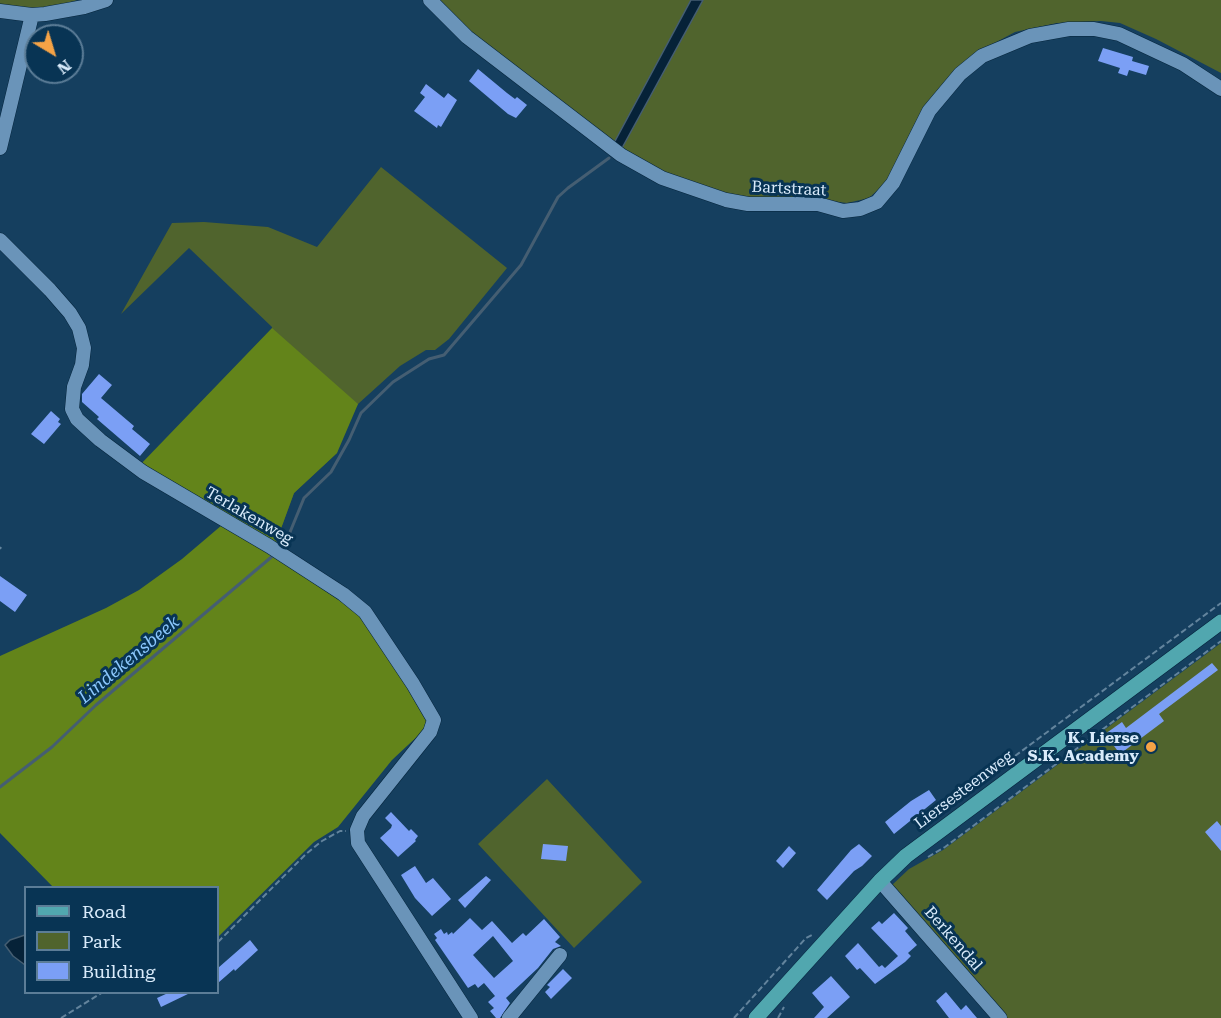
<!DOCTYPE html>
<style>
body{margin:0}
#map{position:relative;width:1221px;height:1018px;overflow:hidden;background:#153f5f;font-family:"Roboto Serif",serif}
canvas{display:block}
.legend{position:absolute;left:24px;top:886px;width:195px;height:108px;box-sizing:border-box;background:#083454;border:2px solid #5c7d97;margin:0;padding:8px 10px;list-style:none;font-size:18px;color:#d9ebfb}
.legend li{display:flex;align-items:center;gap:12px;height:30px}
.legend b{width:30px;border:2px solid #5c7d97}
.north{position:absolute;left:24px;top:24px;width:60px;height:60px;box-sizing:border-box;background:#083454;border:2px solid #5c7d97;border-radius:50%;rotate:142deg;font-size:16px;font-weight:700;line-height:24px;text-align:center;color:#d9ebfb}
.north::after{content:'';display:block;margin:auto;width:21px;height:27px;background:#f5a346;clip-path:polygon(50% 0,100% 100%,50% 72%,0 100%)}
</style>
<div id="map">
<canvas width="1221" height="1018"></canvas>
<ul class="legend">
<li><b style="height:8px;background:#51a7af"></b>Road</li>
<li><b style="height:16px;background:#50642d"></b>Park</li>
<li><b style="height:16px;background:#7b9ff5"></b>Building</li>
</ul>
<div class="north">N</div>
</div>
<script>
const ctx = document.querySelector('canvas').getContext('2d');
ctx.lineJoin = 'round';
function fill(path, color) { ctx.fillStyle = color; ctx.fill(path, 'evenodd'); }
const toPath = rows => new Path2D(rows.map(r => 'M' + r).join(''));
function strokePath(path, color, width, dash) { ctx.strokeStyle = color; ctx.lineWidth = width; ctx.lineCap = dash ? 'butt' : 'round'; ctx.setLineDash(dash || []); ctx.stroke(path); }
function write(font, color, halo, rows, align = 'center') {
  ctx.font = font + ' "Roboto Serif",serif'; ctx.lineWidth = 6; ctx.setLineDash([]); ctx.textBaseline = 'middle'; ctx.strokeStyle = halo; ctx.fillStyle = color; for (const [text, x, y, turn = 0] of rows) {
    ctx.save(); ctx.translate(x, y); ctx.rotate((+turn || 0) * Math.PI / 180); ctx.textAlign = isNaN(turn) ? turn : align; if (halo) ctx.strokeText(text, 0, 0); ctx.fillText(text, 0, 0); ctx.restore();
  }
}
fill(toPath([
 [0,0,77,0,61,5,31,9,0,6],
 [438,0,691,0,614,143,472,34],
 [703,0,1221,0,1221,73,1156,39,1120,23,1101,21,1057,23,1015,32,976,53,934,94,915,123,887,181,869,198,847,203,823,200,770,200,740,197,684,181,651,167,622,148],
 [381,167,507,268,449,339,435,350,426,350,400,366,358,404,342,430,337,453,294,493,275,545,272,327,189,248,121,314,172,223,204,222,268,227,317,247],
 [1221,643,1221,1018,1005,1018,891,886,909,869,943,850],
 [547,779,642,882,574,948,478,844]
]), '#50642d');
fill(toPath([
 [272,328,358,404,337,453,294,493,275,545,139,466],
 [222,525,265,550,362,616,377,636,426,721,423,731,392,760,338,827,314,842,218,937,218,888,53,887,0,833,0,656,106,608,139,590,182,559]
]), '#63841a');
const water = toPath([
 [691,0,703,0,622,148,614,143,691,0],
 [25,935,25,965,13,956,5,945,10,940,25,935]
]);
fill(water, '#062238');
strokePath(water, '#455e72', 1.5);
strokePath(toPath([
 [281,547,288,537,304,498,331,472,349,440,361,413,393,382,429,359,444,355,521,265,558,197,568,188,609,158],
 [0,787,52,747,96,705,275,554]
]), '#455e72', 3);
fill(toPath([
 [1103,48,1133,57,1132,61,1149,66,1146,75,1129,70,1127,76,1118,73,1120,68,1098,61],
 [478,69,507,93,515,99,517,97,527,105,516,118,508,114,469,81],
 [426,84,444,98,448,93,457,100,441,127,438,125,437,128,414,111,425,97,420,93],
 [99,374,112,385,101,398,134,426,132,429,150,444,140,456,97,419,99,417,82,402,82,394],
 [51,411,60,419,58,422,61,424,44,444,31,434],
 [0,576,27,595,15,612,0,601],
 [1212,663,1218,670,1159,714,1164,721,1120,754,1105,734,1122,722,1126,728],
 [929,790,936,800,894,834,885,822,911,801],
 [391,812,409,831,411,829,418,836,415,840,416,841,398,857,380,838,391,828,392,825,385,818],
 [1217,821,1221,826,1221,851,1205,832],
 [543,844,568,846,566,861,541,859],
 [859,844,872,856,862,866,854,871,827,900,817,890,851,850],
 [789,846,796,853,783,868,776,861],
 [415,866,426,883,433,878,451,899,432,916,415,898,401,875],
 [486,876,491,880,465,908,458,900],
 [894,913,908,928,905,931,917,945,908,953,911,956,905,962,875,984,860,968,857,970,845,956,858,943,879,967,882,965,885,968,898,956,871,928,879,921,882,924],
 [470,918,482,930,492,921,512,943,523,933,526,936,544,919,560,937,555,942,561,946,553,949,538,968,506,998,510,1003,500,1018,496,1018,490,1011,494,1008,488,1002,495,996,484,983,478,988,475,984,468,988,435,940,437,938,434,934,441,929,444,934,447,932,448,935,452,932,453,934],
 [493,936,513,961,494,978,473,955],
 [250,940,258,950,235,971,234,969,218,983,218,968],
 [563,969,572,978,551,999,545,992,550,987,547,985],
 [831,976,850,997,827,1018,814,1018,824,1007,812,993],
 [946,992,961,1010,966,1005,977,1018,949,1018,936,1001],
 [168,993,190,993,161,1007,157,998]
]), '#7b9ff5');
const minor = toPath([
 [430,0,467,37,621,155,662,178,726,200,748,204,818,204,843,211,860,209,877,202,893,183,929,111,960,74,982,56,1030,36,1069,29,1094,29,1119,34,1183,64,1221,89],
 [0,11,32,15,45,14,84,7,106,0],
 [0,148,32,15],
 [0,240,50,290,70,313,79,328,84,348,82,365,74,387,72,409,77,419,100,440,143,472,269,546,343,594,365,612,413,684,434,720,430,732,363,816,357,830,358,843,471,1018],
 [880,881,1000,1018],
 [509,1018,560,955]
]);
const major = toPath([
 [756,1018,880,881,906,856,1221,622]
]);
strokePath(minor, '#05253d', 15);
strokePath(major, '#05253d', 16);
strokePath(toPath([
 [0,549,1,547],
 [980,784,984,779,1221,603],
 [928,857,945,847,1221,641],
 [218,942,306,854,322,841,340,831,346,831],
 [61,1018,103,992],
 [734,1018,806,938,812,935],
 [778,1018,784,1007]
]), '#63849d', 2, [6, 3]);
strokePath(minor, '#6a94b9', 14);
strokePath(major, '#51a7af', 15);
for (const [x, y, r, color] of [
 [1151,747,6,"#f5a346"]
]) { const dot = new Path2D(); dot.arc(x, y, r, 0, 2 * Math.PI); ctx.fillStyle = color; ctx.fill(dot); strokePath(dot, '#083454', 2); }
write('16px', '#d9ebfb', '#083454', [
 ["Bartstraat",789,189,3],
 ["Terlakenweg",249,516,30],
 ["Liersesteenweg",964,790,-37],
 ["Berkendal",953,939,49]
]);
write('bold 16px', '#d9ebfb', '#083454', [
 ["K. Lierse",1139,738],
 ["S.K. Academy",1139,756]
], 'right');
write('italic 18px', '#8bc7fc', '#083454', [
 ["Lindekensbeek",129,660,-40]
]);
</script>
